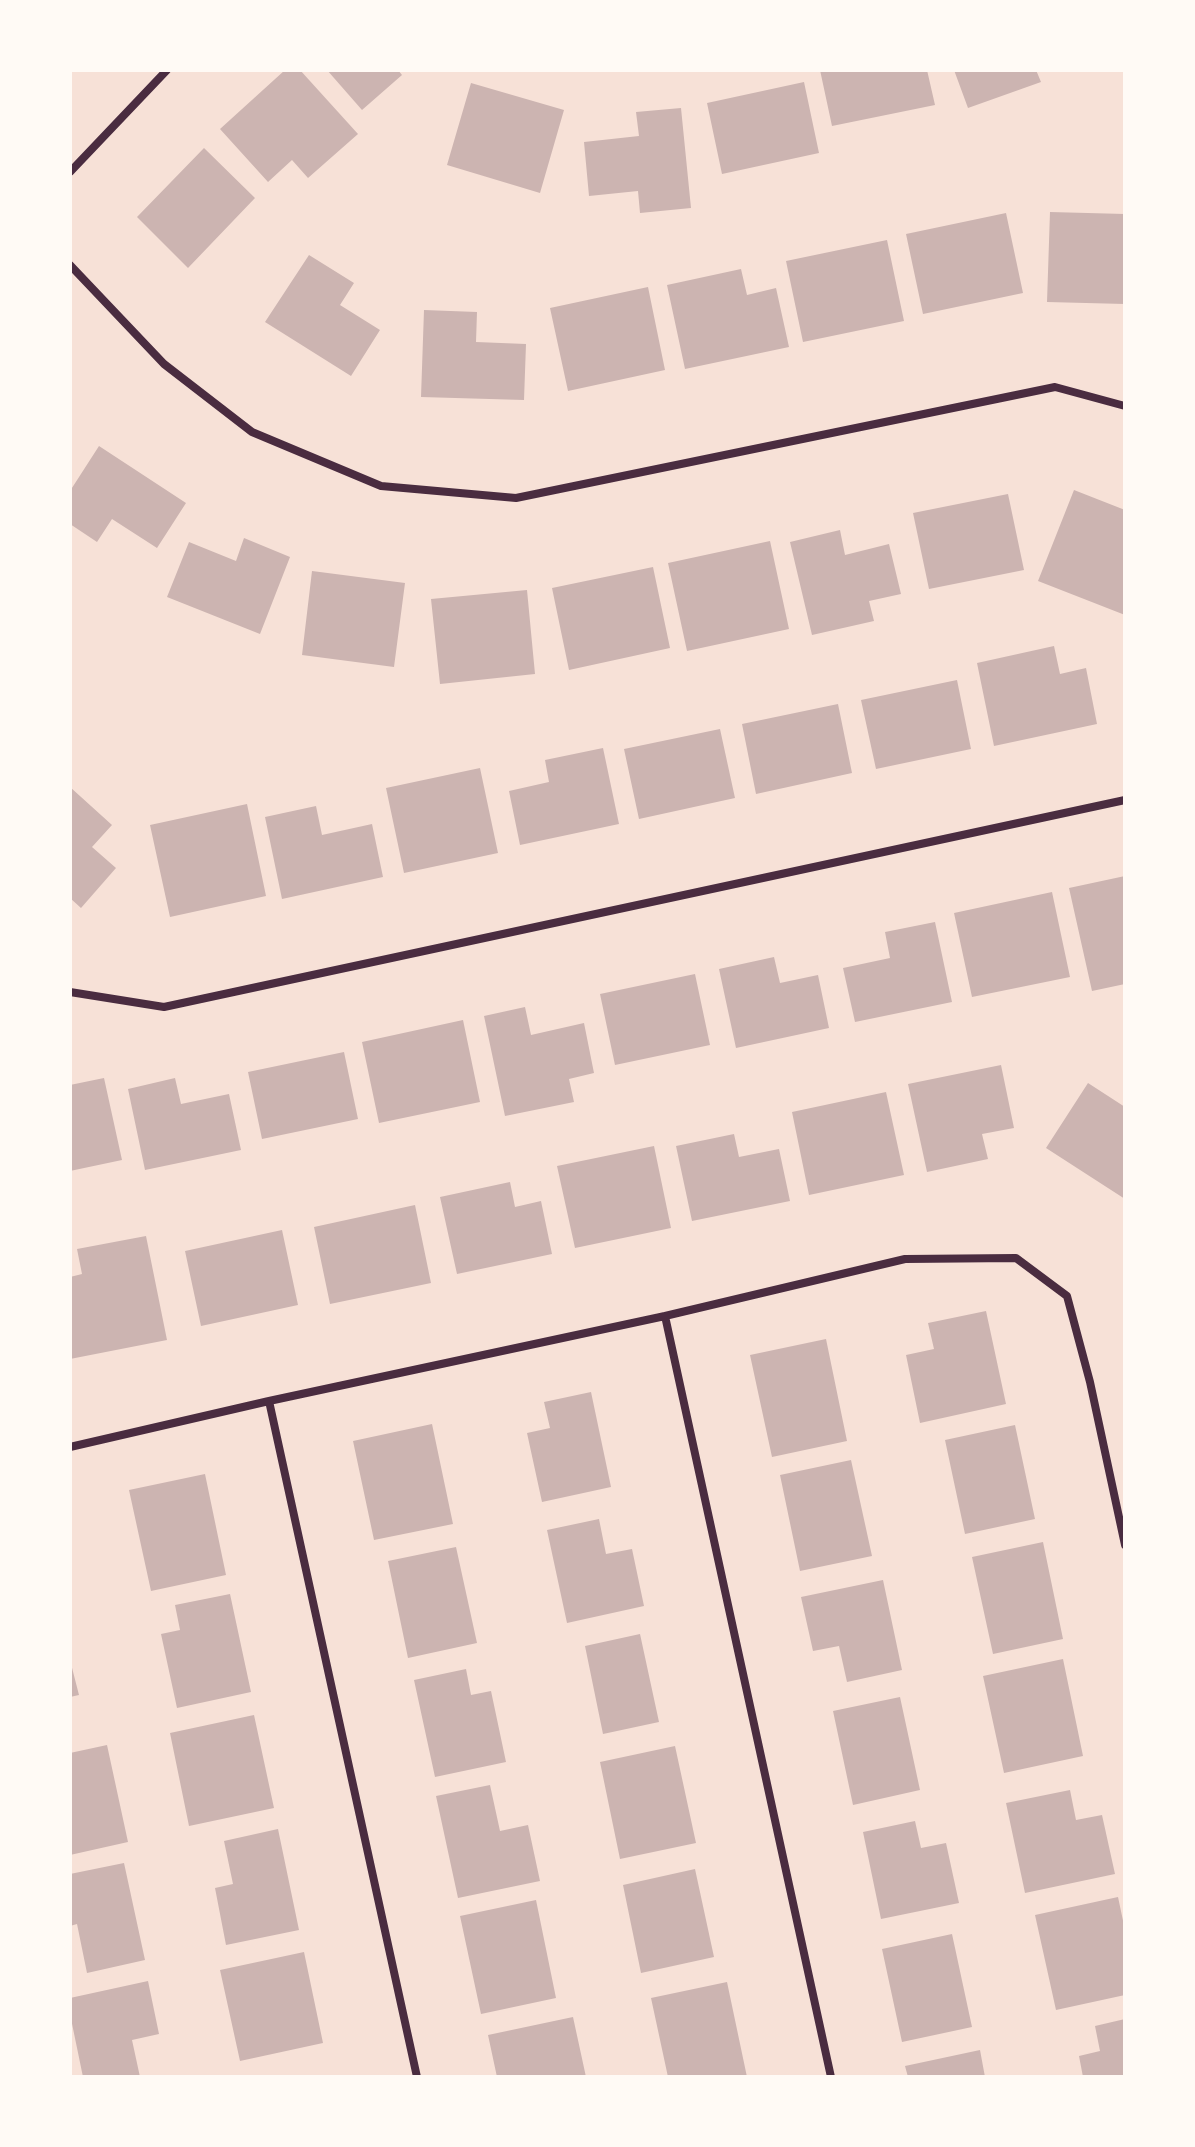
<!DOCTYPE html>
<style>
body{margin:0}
#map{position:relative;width:1195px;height:2147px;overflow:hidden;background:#f7e1d7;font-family:"Exo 2",sans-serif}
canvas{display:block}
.frame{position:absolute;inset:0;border:72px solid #fffaf5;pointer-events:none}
</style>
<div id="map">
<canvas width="1195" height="2147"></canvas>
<div class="frame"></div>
</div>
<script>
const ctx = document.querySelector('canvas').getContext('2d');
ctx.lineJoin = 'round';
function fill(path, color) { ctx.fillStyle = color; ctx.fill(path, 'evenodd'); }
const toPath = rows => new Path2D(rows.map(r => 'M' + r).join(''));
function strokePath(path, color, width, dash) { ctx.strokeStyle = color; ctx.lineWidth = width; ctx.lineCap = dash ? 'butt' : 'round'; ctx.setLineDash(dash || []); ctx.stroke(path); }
fill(toPath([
 [285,70,300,70,358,134,308,178,292,160,268,182,220,129],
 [327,70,398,70,402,75,362,110],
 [820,70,927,70,935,105,832,126],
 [954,70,1036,70,1041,82,968,108],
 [804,82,819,153,722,174,707,103],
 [471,83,564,110,540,193,447,165],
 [681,108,691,208,640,213,638,191,589,196,584,142,639,136,636,112],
 [204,148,255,198,188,268,137,217],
 [1050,212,1125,214,1125,304,1047,302],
 [1006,213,1023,293,923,314,906,234],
 [887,240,904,321,803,342,786,261],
 [309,255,354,283,340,305,380,330,351,376,265,322],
 [741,269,747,295,776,288,789,347,685,369,667,285],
 [648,287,665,370,568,391,550,308],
 [424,310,477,312,476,342,526,344,524,400,421,397],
 [99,446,186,503,157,548,112,519,97,542,70,524,70,491],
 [1074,490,1125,510,1125,615,1038,581],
 [1008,494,1024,570,929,589,913,513],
 [840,530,845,555,889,544,901,594,869,601,874,621,812,635,790,542],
 [244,538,290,557,260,634,167,597,189,542,236,561],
 [770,541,789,629,687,651,668,563],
 [653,567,670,648,569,670,552,588],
 [312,571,405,583,394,667,302,655],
 [527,590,535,674,440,684,431,599],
 [1054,646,1060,674,1086,668,1097,724,994,746,977,663],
 [957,680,971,749,876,769,861,700],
 [838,704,852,773,756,794,742,724],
 [720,729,735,798,639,819,624,749],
 [603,748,619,824,520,845,509,791,549,782,545,760],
 [480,768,498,853,404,873,386,788],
 [70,787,112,825,92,847,116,868,81,908,70,898],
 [247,804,266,896,170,917,150,825],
 [316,806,322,835,372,824,383,877,282,899,265,817],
 [1125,876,1125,984,1092,991,1069,888],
 [1052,892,1070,977,972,997,954,913],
 [935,922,952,1002,855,1022,843,968,890,958,885,932],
 [774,957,780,983,818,975,829,1028,736,1048,719,969],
 [695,974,710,1045,615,1065,600,994],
 [525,1007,531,1035,584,1023,594,1073,569,1079,574,1102,505,1116,484,1016],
 [463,1020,480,1102,379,1123,362,1042],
 [344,1052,358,1119,262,1139,248,1072],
 [1001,1065,1014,1128,982,1134,988,1159,927,1172,908,1084],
 [104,1078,122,1160,70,1171,70,1085],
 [175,1078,181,1104,229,1094,241,1150,145,1170,128,1089],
 [1088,1083,1125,1107,1125,1199,1046,1148],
 [886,1092,904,1175,809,1195,792,1112],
 [734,1134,739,1157,779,1149,790,1201,692,1221,676,1146],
 [654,1146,671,1228,575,1248,557,1166],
 [510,1182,515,1207,541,1201,552,1254,457,1274,440,1197],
 [415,1205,431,1283,330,1304,314,1227],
 [282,1230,298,1305,201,1326,185,1251],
 [146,1236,167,1340,70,1359,70,1277,82,1274,77,1249],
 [986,1311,1006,1404,920,1423,906,1355,934,1349,928,1323],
 [826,1339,847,1441,772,1457,750,1355],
 [591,1392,611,1487,542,1502,527,1433,550,1428,544,1402],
 [432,1424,453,1524,374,1540,353,1441],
 [1015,1425,1035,1519,965,1534,945,1440],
 [851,1460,872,1556,800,1571,780,1475],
 [205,1474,226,1575,151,1591,129,1490],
 [599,1519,606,1554,632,1549,644,1606,567,1623,547,1530],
 [1043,1542,1063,1639,993,1654,972,1557],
 [456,1547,477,1643,408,1658,388,1561],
 [883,1580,902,1670,847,1682,839,1646,813,1651,801,1597],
 [230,1594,251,1692,177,1708,161,1634,180,1630,175,1605],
 [640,1634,659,1722,603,1734,585,1646],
 [1063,1659,1083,1756,1004,1773,983,1676],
 [70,1660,79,1695,70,1697],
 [466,1669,471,1695,491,1691,506,1762,435,1777,414,1680],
 [900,1697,920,1790,853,1805,833,1711],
 [254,1715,274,1808,189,1826,170,1733],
 [107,1745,128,1842,70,1855,70,1753],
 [675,1746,696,1843,620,1859,600,1762],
 [490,1785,500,1831,528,1825,540,1881,458,1898,436,1796],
 [1070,1790,1076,1820,1102,1815,1115,1874,1025,1893,1006,1803],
 [915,1821,921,1848,946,1843,959,1903,881,1919,863,1832],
 [278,1829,299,1930,226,1945,215,1888,233,1884,224,1841],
 [124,1863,145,1960,87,1973,77,1924,70,1926,70,1874],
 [695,1869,714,1957,641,1973,623,1885],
 [1118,1897,1125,1930,1125,1995,1056,2010,1035,1915],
 [536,1900,556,1998,481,2014,460,1916],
 [952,1934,972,2027,902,2042,882,1949],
 [304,1952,323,2043,240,2061,220,1970],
 [148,1981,159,2034,132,2040,140,2077,83,2077,70,2014,70,1998],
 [727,1982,747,2077,668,2077,651,1998],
 [573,2017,586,2077,497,2077,488,2035],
 [1125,2019,1125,2077,1083,2077,1079,2056,1100,2051,1095,2026],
 [980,2050,985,2077,908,2077,905,2066]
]), '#ccb4b1');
strokePath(toPath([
 [70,172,167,70],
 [70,265,164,364,252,432,381,486,516,498,1055,387,1125,406],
 [70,992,164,1007,1125,800],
 [665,1316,831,2077],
 [269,1401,417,2077],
 [70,1447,269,1401,665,1316,905,1259,1016,1258,1067,1296,1090,1382,1125,1545]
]), '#4a2c40', 8);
</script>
